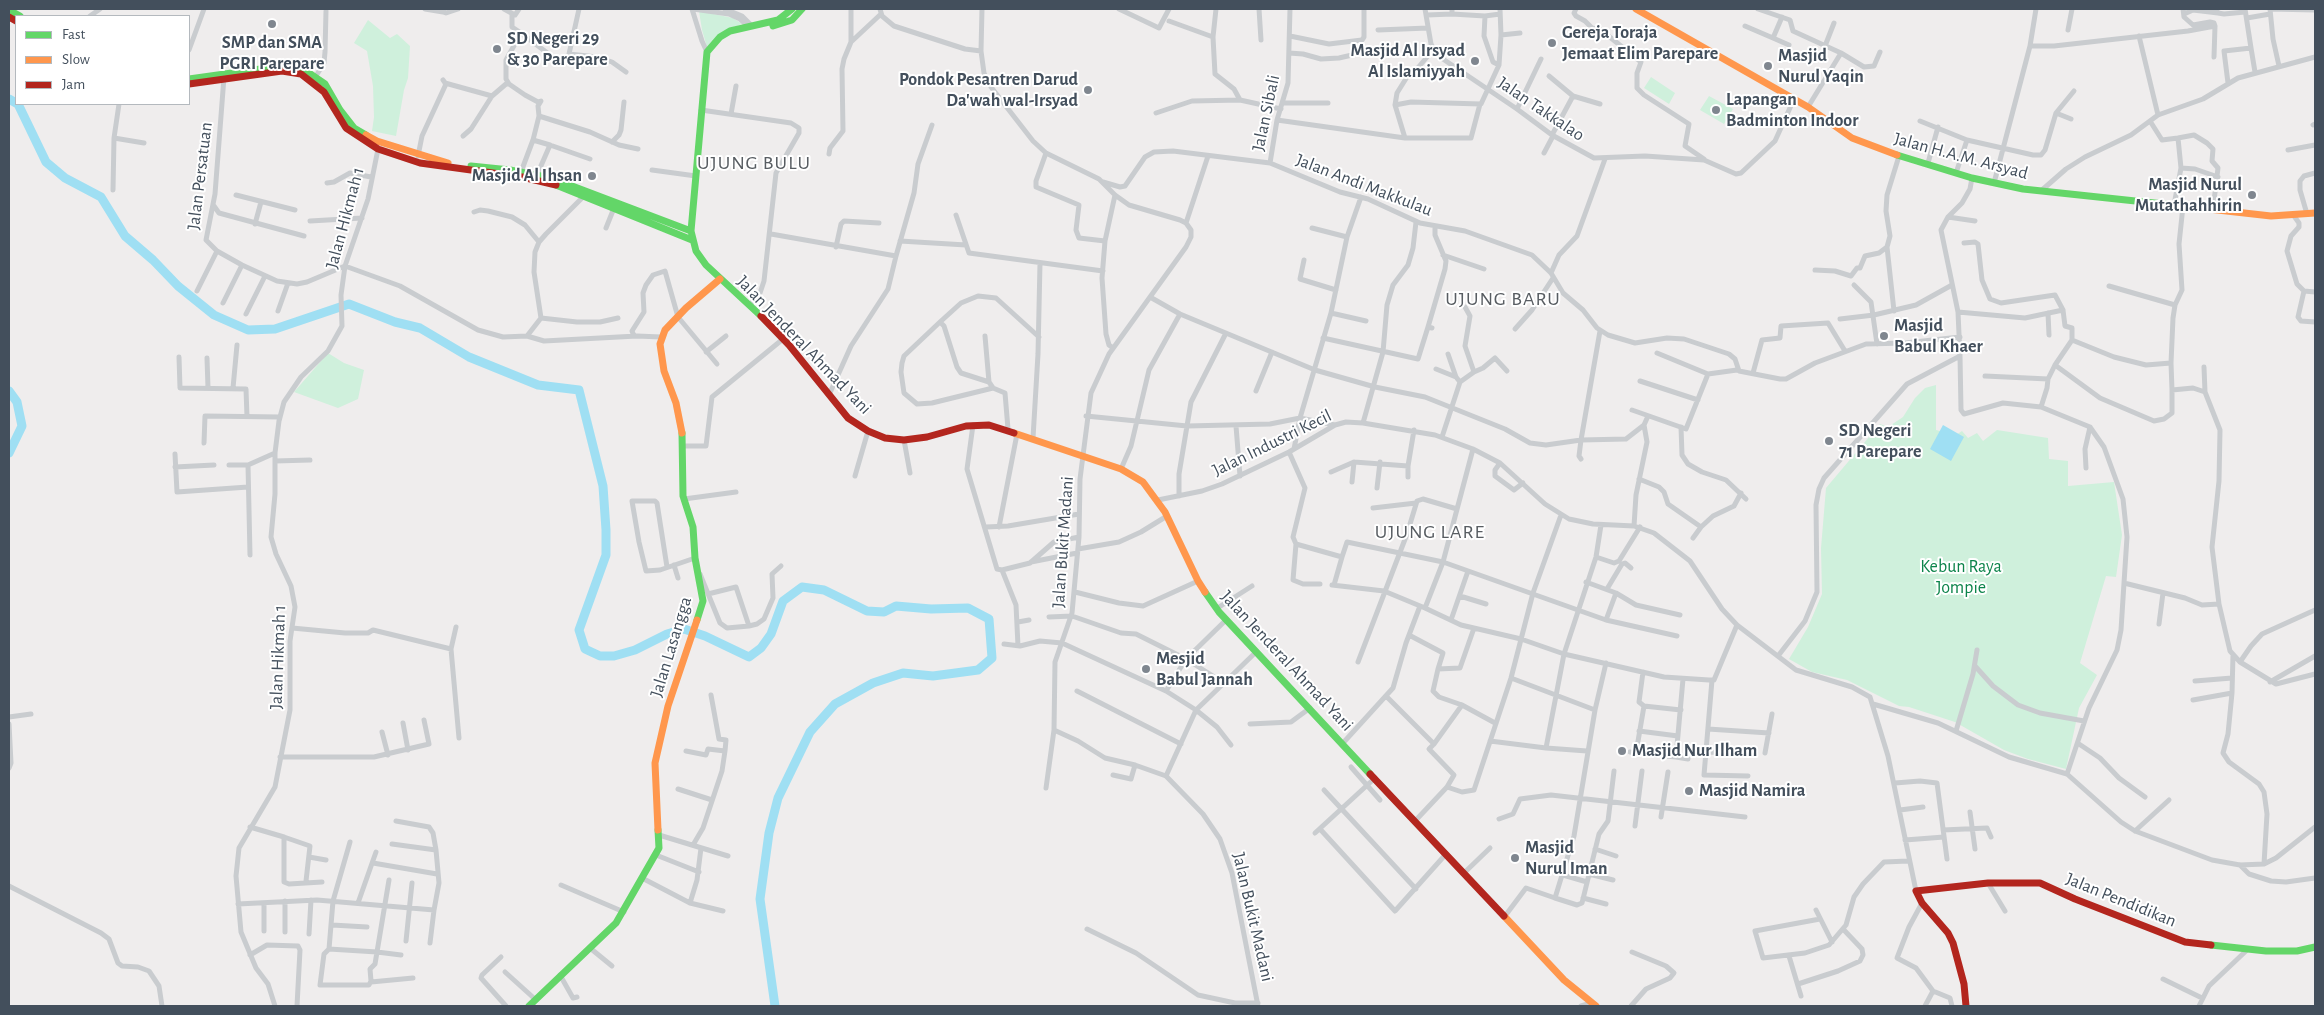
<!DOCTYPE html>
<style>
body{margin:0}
#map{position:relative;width:2324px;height:1015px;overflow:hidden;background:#efeded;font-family:"Alegreya Sans",sans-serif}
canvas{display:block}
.frame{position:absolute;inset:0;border:10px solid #434f5c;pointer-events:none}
.legend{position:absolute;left:15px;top:15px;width:175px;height:90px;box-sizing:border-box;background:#fff;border:1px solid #b4b9be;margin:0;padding:6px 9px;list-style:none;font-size:15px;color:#434f5c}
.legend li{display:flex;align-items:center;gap:10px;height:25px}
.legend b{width:25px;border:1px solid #b4b9be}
</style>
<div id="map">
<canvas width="2324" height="1015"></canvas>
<div class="frame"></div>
<ul class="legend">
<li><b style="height:6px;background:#63d668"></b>Fast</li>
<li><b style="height:6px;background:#ff974d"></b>Slow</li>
<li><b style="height:6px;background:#b3261e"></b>Jam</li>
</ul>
</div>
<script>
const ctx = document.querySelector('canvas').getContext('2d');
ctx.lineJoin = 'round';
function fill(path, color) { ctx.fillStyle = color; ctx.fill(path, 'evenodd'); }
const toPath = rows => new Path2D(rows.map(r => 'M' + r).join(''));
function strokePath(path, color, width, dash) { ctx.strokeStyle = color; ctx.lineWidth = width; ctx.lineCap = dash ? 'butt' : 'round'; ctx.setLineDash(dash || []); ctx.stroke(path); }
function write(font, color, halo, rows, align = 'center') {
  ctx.font = font + ' "Alegreya Sans",sans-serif'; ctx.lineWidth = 4; ctx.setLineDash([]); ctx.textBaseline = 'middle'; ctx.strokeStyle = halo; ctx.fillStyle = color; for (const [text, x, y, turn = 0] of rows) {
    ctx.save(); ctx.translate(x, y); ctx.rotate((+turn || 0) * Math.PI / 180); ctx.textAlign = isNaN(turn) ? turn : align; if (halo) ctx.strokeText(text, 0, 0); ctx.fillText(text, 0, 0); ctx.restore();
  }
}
fill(toPath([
 [699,11,733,18,742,24,730,28,707,47,702,30],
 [368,20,390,38,397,34,410,46,408,78,404,90,396,136,372,131,374,117,373,86,367,51,354,43],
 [1651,77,1675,93,1669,104,1644,88],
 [1709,96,1733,109,1724,124,1700,110],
 [328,353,344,363,364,370,358,399,338,408,294,392],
 [1936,385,1936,430,1956,435,1962,431,1968,438,1977,433,1983,441,1997,430,2048,438,2049,459,2068,461,2068,486,2114,482,2122,535,2116,577,2106,576,2080,663,2097,675,2079,708,2066,769,2028,759,2004,750,1955,722,1909,707,1899,706,1847,680,1812,672,1789,659,1808,627,1822,594,1821,548,1826,488,1880,424,1888,427,1903,417,1915,398,1925,388]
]), '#cff0dc');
fill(toPath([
 [1943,425,1964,437,1951,461,1930,449]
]), '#9fdff3');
strokePath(toPath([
 [9,99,16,103],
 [18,104,46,162,65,178,101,197,125,236,153,260,178,286,214,315,248,330,275,329,349,304,395,322,420,328,469,357,538,385,579,390,603,486,606,530,606,555,579,630,585,649,600,656,614,656,635,650,667,634,684,629,705,636,749,657,761,648,771,634,783,601,802,587,824,590,867,611,884,612,896,606,931,609,968,608,989,619,992,658,978,670,933,676,903,673,873,683,835,704,810,732,778,798,769,833,760,899,775,1006],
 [9,391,17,402,22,426,9,453]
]), '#9fdff3', 9);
strokePath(toPath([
 [425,9,443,12],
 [444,9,443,12,446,13,458,9],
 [504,9,515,15,519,9],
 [579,9,569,54,597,57,612,62,626,72],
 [692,9,702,41,707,52],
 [693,9,729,14,740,19,748,26],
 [725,9,742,16,752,26],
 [880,9,882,16,894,26,965,49,981,51],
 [982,9,981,51,984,73,991,87,1033,141,1046,153,1099,179,1115,195,1129,205,1180,220,1186,223,1191,230,1191,237,1186,247,1109,354,1091,393,1080,479,1079,537,1072,613,1055,662,1054,730,1078,741,1105,758,1135,765,1166,776,1203,814,1220,839,1232,873,1258,1006],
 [1119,9,1159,28,1169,9],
 [1216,9,1213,37,1215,74,1234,89,1240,100],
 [1259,9,1261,40],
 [1425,9,1431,44,1437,55,1517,109,1552,135,1594,158,1645,156,1704,160,1736,174,1741,173,1775,141,1794,99],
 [1576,9,1574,13,1576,16,1585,21,1592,28,1601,30,1641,62,1637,73,1637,88,1644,95,1689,124,1685,146,1704,159],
 [1758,9,1790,20,1793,31,1841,53,1864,67,1874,66,1880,52],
 [2183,9,2184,17,2193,25,2210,22,2214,23,2215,26],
 [2216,9,2218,13,2224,14,2245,12],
 [2270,9,2273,39,2279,66],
 [2270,9,2315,10],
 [1452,14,1485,16],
 [2184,14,2193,10,2218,13],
 [512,15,512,27,521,33,506,60,506,79,509,84,525,95,538,102,541,101,538,106,539,116,533,140,521,172],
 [1427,15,1452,14,1452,9],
 [90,16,100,9],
 [2247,18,2270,14],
 [1169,21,1213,37],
 [1745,26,1773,38,1782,17],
 [1378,30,1428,28],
 [2068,30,2072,9],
 [521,33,554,58,562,60,568,58,569,54],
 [1501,35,1520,33],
 [1290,36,1329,44,1362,40,1364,37,1364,9],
 [2139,36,2158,115],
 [1773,38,1789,45],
 [851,42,851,9],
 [1825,46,1834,23],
 [2030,46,2054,46,2188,31,2215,26,2214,57],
 [2251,48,2255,72],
 [189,50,204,9],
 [1289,53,1303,54,1321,59,1339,58,1365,52],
 [1499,65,1493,62,1484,36,1485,16,1500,14],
 [316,76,324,63,325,52,326,11],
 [1549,76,1573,96,1600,104],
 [224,77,215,194,206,240,217,251,242,265,277,281,297,284,307,282,345,266,400,286,478,330,503,337,527,336,541,318,534,272,535,252,539,242,546,234,584,196],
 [445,83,492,96],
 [2228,83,2224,51,2251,48,2245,9],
 [1283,103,1328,103],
 [1395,105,1411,102,1481,104,1499,65,1501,35,1500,9],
 [1808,107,1841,53],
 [1517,109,1541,59],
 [701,110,791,123,799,128,799,133,776,173,764,281,760,293,750,305],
 [1156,113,1192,101,1240,100,1281,109],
 [2056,113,2071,119],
 [731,114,736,86],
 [539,116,590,132,619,145,638,149],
 [1277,120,1405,138,1395,105,1397,93,1407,77,1416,70,1433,50],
 [1920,121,1967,140,1956,173],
 [2150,121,2162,140,2178,138],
 [2313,125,2315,124],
 [1552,135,1573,96],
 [463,136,471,129,492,96,506,84,509,84],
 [114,138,144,143],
 [1405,138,1471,138,1480,104],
 [533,140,550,145,537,175],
 [1967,140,2033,155,2041,155,2045,150,2056,113,2074,91],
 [612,142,619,135,621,130,624,102],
 [550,145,590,159],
 [2288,150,2315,145],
 [1046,153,1036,181,1036,187,1079,205,1076,230,1079,238,1105,241],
 [1544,153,1553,136],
 [829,154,830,148,843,131,842,69,844,59,851,42,881,14],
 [418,156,422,136,446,84,443,80],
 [1270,163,1277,120,1288,83,1290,9],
 [1928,163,1938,127],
 [2181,168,2195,169,2218,177],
 [652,170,696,176],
 [1103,182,1120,187,1125,186,1145,157,1154,152,1173,151,1270,163,1340,192,1368,199,1420,223,1465,231,1532,255,1551,273,1563,293,1583,310,1597,328,1608,335,1635,343,1667,338,1684,339,1729,354,1735,359,1739,371,1780,379,1786,379,1815,363,1866,344,1905,343,1960,337],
 [327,183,334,182,350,173,371,177],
 [1994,183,2030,46,2036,9],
 [113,190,114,138,119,104],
 [2042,190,2066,169,2085,157,2131,135,2158,115,2203,99,2238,78,2315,57],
 [236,195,295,210],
 [2174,205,2181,168,2178,138,2194,135,2207,143,2213,149,2212,161,2218,168,2213,209],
 [214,206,219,213,304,236],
 [474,212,480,210,488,211,512,217,525,225,539,242],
 [2307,214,2300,190,2300,181,2304,176,2315,173],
 [956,215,969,253,1103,271],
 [2294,216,2299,223,2299,227,2291,236,2287,251,2297,284,2304,291,2298,317,2301,321,2315,322],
 [1948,217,1975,221],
 [310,221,362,218],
 [1186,223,1208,156],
 [255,224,261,202],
 [606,228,614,208],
 [1312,228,1347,237],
 [771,234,896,256,914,193,918,164,932,125],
 [900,241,966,245],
 [1964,243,1975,242,1978,244,1982,280,1990,299,2001,303,2055,295,2063,310],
 [836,247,841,224,844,221,879,223],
 [1443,255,1484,269],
 [1304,260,1300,279,1336,290],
 [1815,270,1835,271,1851,276,1857,268,1860,268,1865,256,1879,253,1887,247],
 [1551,273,1559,255,1577,236,1605,159],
 [1854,285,1871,302,1877,344],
 [2109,286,2175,305],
 [197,291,217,251],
 [2304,291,2315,292],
 [1150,297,1180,314,1315,370,1375,387,1425,397,1505,429,1530,443,1546,445,1581,440,1626,439,1644,425,1648,416],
 [223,303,242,265],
 [278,311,288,283],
 [1894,311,1887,247,1890,236,1886,211,1887,195,1899,156],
 [1958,312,2025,318,2063,310,2065,326,2072,328,2072,340,2055,365],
 [1331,313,1366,321],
 [2048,313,2049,335],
 [246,314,265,276],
 [541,318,577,322,600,322,618,318],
 [1840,319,1874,315,1916,305,1952,285],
 [940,322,944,326,957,367,961,373,989,382,993,388,1005,393,1008,429],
 [1428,327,1445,269,1446,261,1435,235,1435,227],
 [1515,329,1532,310,1553,278],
 [527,336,544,341,637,336,661,337],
 [634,336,632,331,644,312,643,293,646,285,653,275,665,271,678,317,717,364],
 [985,336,989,382],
 [1323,338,1418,359,1428,327,1432,328],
 [2072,340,2114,357,2146,365,2171,363],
 [1113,348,1109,345,1106,334,1102,278,1105,241,1115,195],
 [706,352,726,336],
 [1657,353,1708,374,1737,370],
 [1960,356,1961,410,1964,414,2003,403,2041,407,2047,388,2048,379,2055,365,2100,398,2154,421,2164,419,2172,413,2172,390,2193,388,2205,392,2220,430,2219,481,2212,547,2219,604,2230,651,2240,662,2276,684,2315,674],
 [179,357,180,388,246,389,247,417],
 [207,358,208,388],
 [2204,367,2205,392],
 [1436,369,1456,377],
 [1474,372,1483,368,1495,358,1507,371],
 [1753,373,1762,340,1780,338,1781,326,1828,323,1845,351],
 [1985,376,2048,379],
 [1640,381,1698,400],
 [1460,382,1474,372,1465,346,1470,316,1465,307],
 [233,388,237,345],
 [993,388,932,403,917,404,904,393,901,372,902,363,904,356,940,322,961,303,978,296,996,298,1039,337],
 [2172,390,2171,363,2173,318,2175,305,2182,290,2179,244,2183,206],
 [1256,391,1272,352],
 [829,395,851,346,888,289,896,256],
 [2041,407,2090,427,2104,447,2123,499,2127,537,2124,583,2185,598,2202,605,2219,604],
 [1632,410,1686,429,1708,374],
 [1086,416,1187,426,1270,424,1300,418,1335,425],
 [1363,423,1383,352,1387,305,1393,285,1408,265,1413,248,1416,222],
 [973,425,967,469,997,569,1002,570,1030,563,1054,542,1079,537],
 [1236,426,1240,476],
 [1681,427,1682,455,1688,464,1702,472,1726,480,1746,499],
 [1442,437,1460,382,1456,377,1448,354],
 [1033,438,1038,354,1040,263],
 [904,440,910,473],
 [204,443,205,416,280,417],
 [683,446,706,446,712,397,783,339],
 [1294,449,1300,418,1331,313,1347,237,1361,197],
 [1289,452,1305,488,1293,537,1296,544,1293,580,1303,584,1320,584],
 [175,454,177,492,248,487],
 [1581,459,1579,456,1581,440,1600,331],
 [275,461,310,460],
 [1500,463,1495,470,1495,476,1514,490,1523,483],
 [229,465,248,465],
 [175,467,214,465],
 [2086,468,2085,449,2090,427],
 [1121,469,1131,446,1149,370,1180,314],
 [1331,472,1354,462,1408,466,1414,430],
 [855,476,868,431],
 [1408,477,1408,466],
 [1639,479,1659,487,1664,492,1668,504,1701,527,1713,516,1734,506,1741,493],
 [1352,482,1354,462],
 [1377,488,1380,462],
 [1179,496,1179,474,1191,402,1226,333],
 [684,499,736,492],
 [1158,500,1202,491,1222,484,1289,452,1335,425,1346,422,1363,423,1435,435,1473,449,1500,463,1545,504,1569,519,1593,524,1634,526,1654,533,1690,561,1722,609,1737,625,1796,670,1852,687,1870,697,1888,756,1916,891],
 [1373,508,1416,503],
 [1634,526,1636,495,1647,442,1644,425],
 [986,527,1008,526,1079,514],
 [999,527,1017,434],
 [1693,538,1701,527],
 [1296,544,1342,557,1347,542,1443,562,1606,620,1677,636],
 [1078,549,1119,542,1141,532,1167,516],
 [250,555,248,465,275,453],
 [1596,557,1614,563,1619,561,1640,527],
 [1031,562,1077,553],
 [674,565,678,578],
 [667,567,657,503,655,501,632,501,639,542,646,571,660,570,695,558],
 [1002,570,1016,605,1018,646],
 [700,574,720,623,727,628,749,626,736,587,708,594],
 [1586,582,1616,593],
 [1332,585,1384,591,1425,608,1443,562,1473,449],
 [1334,585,1342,557],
 [1607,589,1622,564,1625,563,1631,568],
 [1075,592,1119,603,1143,606,1198,581],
 [1460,596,1486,604],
 [1425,608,1461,625,1521,639,1564,654,1664,677,1709,680,1714,680,1737,625],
 [1216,609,1252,586],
 [1049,617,1072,616,1121,633,1136,634,1186,659,1224,683,1196,710,1166,691],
 [1451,620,1468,571],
 [1606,620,1616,593,1636,605,1680,615],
 [1018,622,1029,620],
 [2159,624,2163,593],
 [749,626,757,624,764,619,773,598,772,574,781,566],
 [456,627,451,649,459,738],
 [292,628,345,633,368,633,373,630,451,649],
 [1474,628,1460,668,1438,669,1433,691,1439,697,1462,705,1495,723],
 [1409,635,1443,653,1438,669],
 [1004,644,1020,646,1040,641,1062,643,1166,691,1186,659,1226,620],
 [2233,655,2232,693,2228,734,2223,753,2229,762,2259,784,2264,792,2267,814,2264,864],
 [1778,656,1805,621,1817,592,1816,505,1819,489,1824,478,1907,384,1960,356,1958,312,1941,230,1948,217,1962,203,1970,189,1972,178],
 [1358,662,1407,534,1417,501,1423,499,1457,509],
 [2240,662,2251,646,2262,634,2315,610],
 [1975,666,1993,686,2018,705,2040,713,2084,721],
 [1511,678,1595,710,1606,663],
 [1712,680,1704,775,1748,776],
 [2195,681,2232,678],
 [2270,682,2315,656],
 [1224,683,1256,652],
 [1077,691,1181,744],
 [711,695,719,739,726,740,725,751],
 [1386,696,1434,744,1429,749,1454,775,1447,787,1416,820],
 [2193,700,2232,693],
 [1873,704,1938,723,2009,757,2067,774,2121,822,2135,831,2212,860,2240,865,2264,864,2276,858,2315,827],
 [1644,706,1681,710],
 [9,717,31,714],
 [403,723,408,750],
 [9,724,11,763,9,768],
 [1250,724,1291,722,1310,708],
 [1708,729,1769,733],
 [1639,731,1678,736],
 [1956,731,1973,674,1977,650],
 [382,732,388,755],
 [1490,741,1546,748],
 [1343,743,1393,688,1406,643,1420,606],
 [1434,744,1462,705],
 [2079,744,2100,758,2119,778,2145,797],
 [686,751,706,755,708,749,725,751,722,771,703,828,693,845],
 [1587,751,1546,748,1564,654,1596,557,1601,525],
 [1630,752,1636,753,1644,706,1639,702,1643,672],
 [1706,752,1753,754],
 [1636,753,1676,757,1683,679],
 [1765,753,1772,714],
 [280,757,374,757,429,744,424,720],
 [1676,757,1688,759],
 [1351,767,1380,800],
 [2067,774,2089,708,2117,650,2121,630,2124,583],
 [1113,775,1131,779,1135,765],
 [1166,776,1196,710,1217,727,1231,745],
 [1895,783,1920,781,1937,783,1947,859],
 [1447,787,1462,792,1474,790,1511,678,1533,593,1561,515],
 [1046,788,1054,730],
 [678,789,712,800],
 [1324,790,1416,889],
 [1900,810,1923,807],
 [1970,812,1975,849],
 [1661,817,1668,772],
 [1499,819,1513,814,1520,799,1551,795,1745,817],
 [396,821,429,827,433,833,436,850],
 [1635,826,1642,771],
 [250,827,284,837],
 [1320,829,1395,911,1446,854],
 [1943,830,1987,828,1991,837],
 [2135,831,2169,800],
 [1315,833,1375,778],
 [659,835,728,856],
 [1905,840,1944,837],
 [350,842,333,901,329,949,324,954,320,985,369,985,371,981,370,969,375,964,377,952,401,955],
 [1595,849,1616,856],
 [656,855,699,872],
 [309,857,326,860],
 [373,863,437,874],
 [2240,865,2249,874,2271,881,2286,882,2315,878],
 [1464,873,1490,848],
 [1589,874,1613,880],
 [1563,875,1587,882],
 [642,878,690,903,723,911],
 [306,881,310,846,284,837,284,882,289,884,322,882],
 [1988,883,2005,911],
 [561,885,624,912],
 [9,886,101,933,109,939,118,963,122,966,138,967,149,971,159,986,162,1006],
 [1555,898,1577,905,1582,903,1599,834,1608,821,1614,771],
 [1583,898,1606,904],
 [285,901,285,932],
 [264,903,264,931],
 [358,903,376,852],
 [690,903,697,880,701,848],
 [1922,903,1909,927,1897,958,1916,968,1933,991,1950,998,1952,1006],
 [238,904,317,900,434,910,439,883,436,850,392,844],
 [1816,910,1832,942],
 [1505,916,1526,888,1555,898,1574,836,1595,710],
 [1820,919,1755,931,1763,958,1805,953,1829,945,1846,925,1854,897,1863,884,1884,862,1908,861],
 [332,925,367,927],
 [1087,929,1136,953,1198,995,1235,1003,1258,1003],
 [309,934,311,900],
 [406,941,412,883],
 [430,943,434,910],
 [590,948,612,966],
 [329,949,377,952,389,880],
 [250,955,267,945,298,946,300,950,297,1006],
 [1789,956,1801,996],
 [501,957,482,975,481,978,506,1006],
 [505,972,536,1000],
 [560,975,573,998,577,997],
 [2163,979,2202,998],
 [371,982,413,978],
 [1798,984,1838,971,1860,961,1863,955,1862,949,1843,929],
 [275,1006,268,984,256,968,241,932,236,876,239,848,275,787,290,710,290,641,295,607,291,586,276,554,271,537,275,494,275,453,279,421,284,402,301,377,328,351,342,326,341,295,345,266,368,199,378,149],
 [1581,1006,1591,1003],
 [1631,1006,1646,989,1670,978,1674,973,1666,966,1632,952],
 [1925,1006,1933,991],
 [2199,1006,2209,986,2247,950]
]), '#c9cccf', 5);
strokePath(toPath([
 [9,10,20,16],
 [773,26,792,20,802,9],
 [189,79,289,65,300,67,325,84,340,110,354,128,366,135],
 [1897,155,1972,178,2023,189,2173,205],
 [471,166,510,170,551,178,691,231],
 [556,185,692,240],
 [761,316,706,265,696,251,691,231,707,52,720,37,730,31,778,20,792,9],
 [682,433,683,496,693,527,695,558,703,601,697,620],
 [1205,592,1219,612,1370,774],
 [2211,945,2266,951,2297,951,2315,947],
 [529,1006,616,923,659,848,658,830]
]), '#63d668', 7);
strokePath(toPath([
 [1636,9,1808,107,1852,138,1897,155],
 [366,135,377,141,448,163],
 [2173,205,2271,216,2315,213],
 [682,433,676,403,664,371,660,344,665,330,686,308,720,279],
 [1014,433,1121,469,1143,482,1165,512,1198,581,1205,592],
 [658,830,655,763,668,706,697,620],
 [1504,916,1564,980,1596,1006]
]), '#ff974d', 7);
strokePath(toPath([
 [9,17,16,21],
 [189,84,282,71,301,74,324,92,346,128,378,149,420,163,522,177,556,185],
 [761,316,789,345,848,418,868,431,885,438,904,440,927,437,966,426,989,425,1014,433],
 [1370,774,1504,916],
 [1966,1006,1964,984,1953,943,1948,933,1922,903,1916,891,1988,883,2040,883,2075,899,2185,942,2211,945]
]), '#b3261e', 7);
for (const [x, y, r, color] of [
 [272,24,5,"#7f868f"],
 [1552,43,5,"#7f868f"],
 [497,49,5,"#7f868f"],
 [1475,61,5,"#7f868f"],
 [1768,66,5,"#7f868f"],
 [1088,90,5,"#7f868f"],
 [1716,110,5,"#7f868f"],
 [592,176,5,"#7f868f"],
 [2252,195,5,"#7f868f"],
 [1884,336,5,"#7f868f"],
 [1829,441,5,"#7f868f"],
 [1146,669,5,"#7f868f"],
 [1622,751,5,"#7f868f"],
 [1689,791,5,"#7f868f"],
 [1515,858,5,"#7f868f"]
]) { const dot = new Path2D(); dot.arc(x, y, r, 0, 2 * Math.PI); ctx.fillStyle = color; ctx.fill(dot); strokePath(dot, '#fff', 2); }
write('bold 18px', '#434f5c', '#fff', [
 ["Gereja Toraja",1562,33],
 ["Jemaat Elim Parepare",1562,54],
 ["SD Negeri 29",507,39],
 ["& 30 Parepare",507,60],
 ["SMP dan SMA",272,43,"center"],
 ["PGRI Parepare",272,64,"center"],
 ["Masjid Al Irsyad",1465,51,"right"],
 ["Al Islamiyyah",1465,72,"right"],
 ["Masjid",1778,56],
 ["Nurul Yaqin",1778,77],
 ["Pondok Pesantren Darud",1078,80,"right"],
 ["Da'wah wal-Irsyad",1078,101,"right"],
 ["Lapangan",1726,100],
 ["Badminton Indoor",1726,121],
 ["Masjid Al Ihsan",582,176,"right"],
 ["Masjid Nurul",2242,185,"right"],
 ["Mutathahhirin",2242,206,"right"],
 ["Masjid",1894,326],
 ["Babul Khaer",1894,347],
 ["SD Negeri",1839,431],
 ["71 Parepare",1839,452],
 ["Mesjid",1156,659],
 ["Babul Jannah",1156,680],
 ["Masjid Nur Ilham",1632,751],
 ["Masjid Namira",1699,791],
 ["Masjid",1525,848],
 ["Nurul Iman",1525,869]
], 'left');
write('18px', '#434f5c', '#fff', [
 ["Jalan Takkalao",1541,109,34],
 ["Jalan Sibali",1266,113,-78],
 ["Jalan H.A.M. Arsyad",1961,156,15],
 ["Jalan Persatuan",200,176,-83],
 ["Jalan Andi Makkulau",1364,185,21],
 ["Jalan Hikmah 1",345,218,-75],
 ["Jalan Jenderal Ahmad Yani",804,345,46],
 ["Jalan Industri Kecil",1272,443,-26],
 ["Jalan Bukit Madani",1063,542,-86],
 ["Jalan Lasangga",671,647,-73],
 ["Jalan Hikmah 1",278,657,-88],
 ["Jalan Jenderal Ahmad Yani",1287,661,47],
 ["Jalan Pendidikan",2121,900,22],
 ["Jalan Bukit Madani",1253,917,77]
]);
write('18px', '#0d844b', '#fff', [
 ["Kebun Raya",1961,567],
 ["Jompie",1961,588]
]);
ctx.letterSpacing = '1px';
write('20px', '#585d62', '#fff', [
 ["UJUNG BULU",754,163],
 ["UJUNG BARU",1503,299],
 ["UJUNG LARE",1430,532]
]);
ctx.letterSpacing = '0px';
</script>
